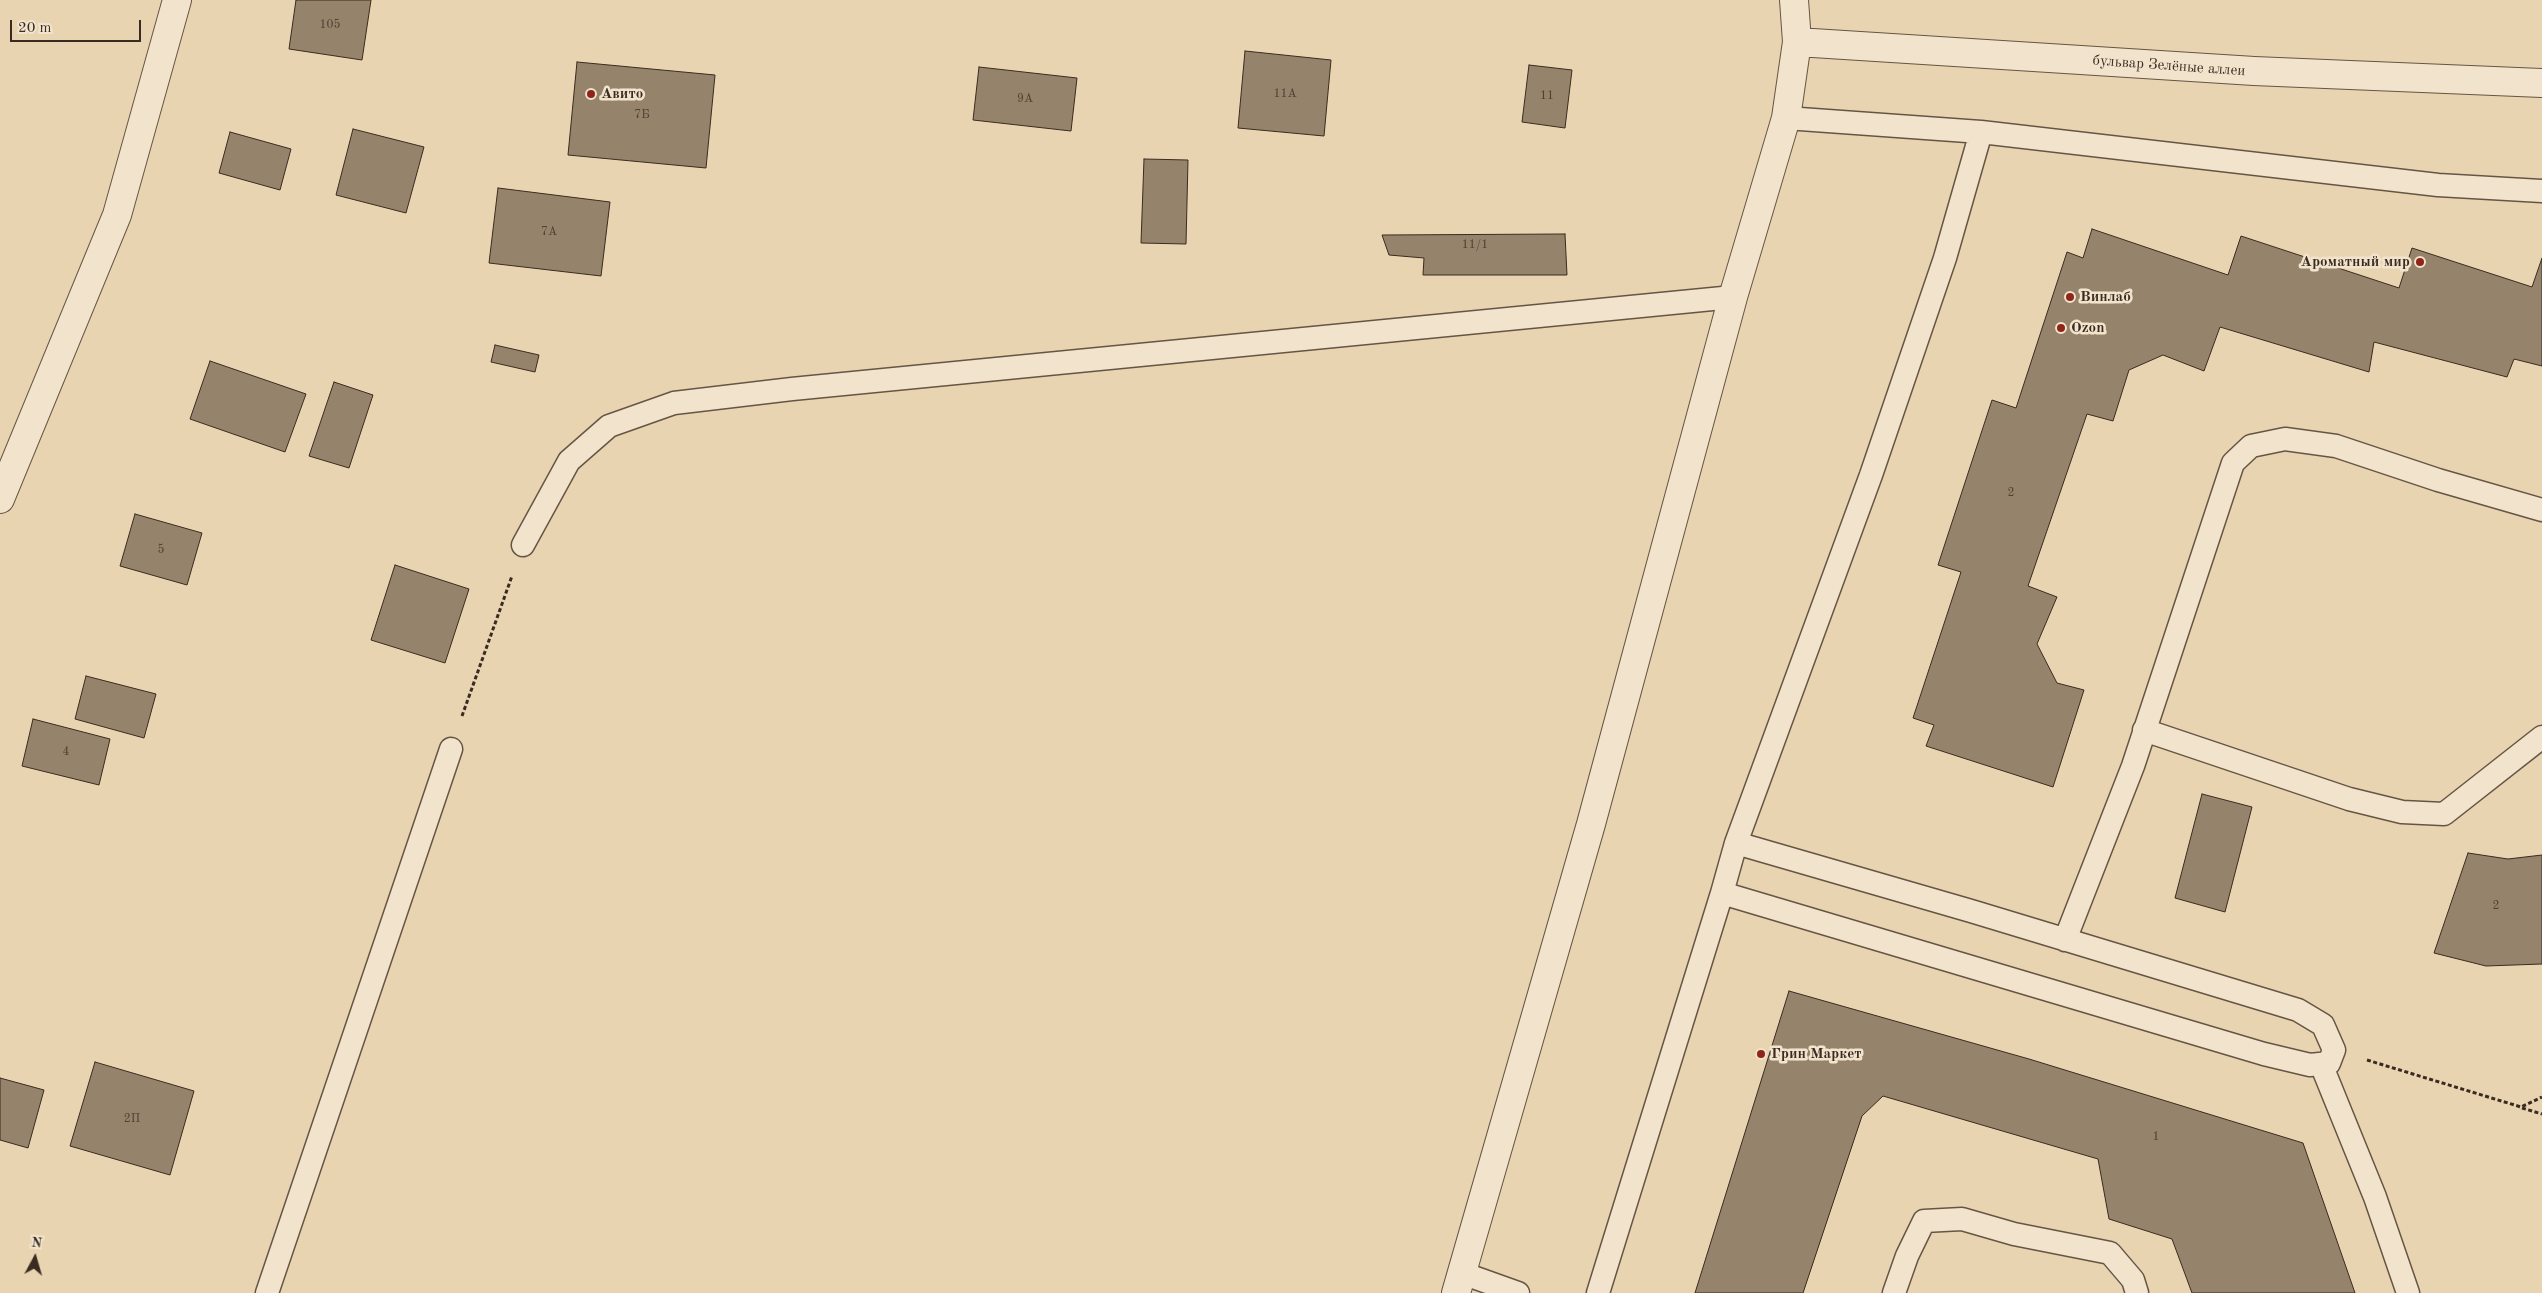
<!DOCTYPE html>
<html>
<head>
<meta charset="utf-8">
<style>
	body { margin:0 }
	#map { position:relative; width:2542px; height:1293px; overflow:hidden; background:#e9d4b1; font-family:"Old Standard TT",serif }
	canvas { display:block }
	.north { position:absolute; left:10px; top:1233px; width:50px; height:50px; -webkit-text-stroke:4px #f1e3cc; paint-order:stroke; rotate:6deg; font-size:14px; font-weight:700; line-height:20px; text-align:center; color:#3a2b20 }
	.north::after { content:''; display:block; margin:auto; width:18px; height:22px; background:#3a2b20; clip-path:polygon(50% 0,100% 100%,50% 72%,0 100%) }
	.scale { position:absolute; left:10px; top:20px; width:131px; height:22px; box-sizing:border-box; border:2px solid #3a2b20; border-top:0; padding-left:6px; font-size:15px; line-height:18px; white-space:nowrap; color:#3a2b20; -webkit-text-stroke:4px #f1e3cc; paint-order:stroke }
</style>
</head>
<body>
<div id="map">
<canvas width="2542" height="1293"></canvas>
<div class="north">N</div>
<div class="scale">20 m</div>
</div>
<script>
const ctx = document.querySelector('canvas').getContext('2d');
ctx.lineJoin = 'round';
function paint(path, color) {
  ctx.fillStyle = color;
  ctx.fill(path, 'evenodd');
}
function poly(rows) {
  const path = new Path2D();
  for (const r of rows) {
    path.moveTo(r[0], r[1]);
    for (let i = 2; i < r.length; i += 2) path.lineTo(r[i], r[i + 1]);
  }
  return path;
}
function strokePath(path, color, width, dash) {
  ctx.strokeStyle = color;
  ctx.lineWidth = width;
  ctx.lineCap = dash ? 'butt' : 'round';
  ctx.setLineDash(dash || []);
  ctx.stroke(path);
}
function drawText(font, color, halo, rows, align = 'center') {
  ctx.font = font + ' "Old Standard TT",serif';
  ctx.lineWidth = 5;
  ctx.setLineDash([]);
  ctx.textBaseline = 'middle';
  ctx.strokeStyle = halo;
  ctx.fillStyle = color;
  for (const [text, x, y, turn = 0] of rows) {
    ctx.save();
    ctx.translate(x, y);
    ctx.rotate((+turn || 0) * Math.PI / 180);
    ctx.textAlign = isNaN(turn) ? turn : align;
    if (halo) ctx.strokeText(text, 0, 0);
    ctx.fillText(text, 0, 0);
    ctx.restore();
  }
}
const building = poly([
	[296,0,371,0,362,60,289,49,296,0],
	[1245,51,1331,60,1324,136,1238,128,1245,51],
	[577,62,715,75,706,168,568,155,577,62],
	[1529,65,1572,70,1565,128,1522,122,1529,65],
	[979,67,1077,78,1071,131,973,120,979,67],
	[353,129,424,147,406,213,336,195,353,129],
	[230,132,291,149,280,190,219,173,230,132],
	[1144,159,1188,160,1186,244,1141,243,1144,159],
	[498,188,610,202,601,276,489,263,498,188],
	[2092,229,2228,275,2241,236,2399,288,2412,248,2532,287,2542,258,2542,366,2514,359,2507,377,2374,342,2369,372,2220,327,2204,371,2163,355,2129,370,2113,421,2087,414,2028,586,2057,597,2037,644,2057,683,2084,690,2053,787,1926,746,1934,725,1913,718,1961,572,1938,565,1992,400,2016,408,2067,252,2083,258,2092,229],
	[1565,234,1567,275,1423,275,1424,258,1389,255,1382,235,1565,234],
	[495,345,539,355,535,372,491,362,495,345],
	[210,361,306,394,285,452,190,419,210,361],
	[334,382,373,395,349,468,309,456,334,382],
	[135,514,202,533,187,585,120,566,135,514],
	[395,565,469,589,445,663,371,640,395,565],
	[86,676,156,694,144,738,75,719,86,676],
	[33,719,110,739,99,785,22,766,33,719],
	[2202,794,2252,807,2225,912,2175,898,2202,794],
	[2468,853,2508,859,2542,855,2542,964,2486,966,2434,953,2468,853],
	[1789,991,2029,1059,2303,1143,2355,1293,2192,1293,2172,1239,2109,1219,2098,1159,1883,1096,1862,1116,1803,1293,1695,1293,1789,991],
	[95,1062,194,1091,170,1175,70,1146,95,1062],
	[0,1078,44,1090,28,1148,0,1140,0,1078]
]);
const path = poly([
	[462,716,512,576],
	[2367,1060,2521,1107,2542,1097],
	[2522,1108,2542,1114]
]);
const lane = poly([
	[1786,118,1981,132,2438,185,2542,191],
	[523,545,569,461,609,426,674,403,792,389,1733,297],
	[2144,730,2349,799,2402,812,2444,814,2542,737],
	[1736,843,1871,475,1945,258,1981,132],
	[2065,940,2133,766,2233,463,2251,446,2285,439,2336,446,2438,480,2542,510],
	[2321,1064,2375,1197,2408,1293],
	[1462,1273,1518,1293],
	[267,1293,451,749],
	[1598,1293,1722,893,2264,1054,2310,1065,2329,1063,2334,1050,2323,1025,2298,1010,1971,911,1736,843,1722,893],
	[1894,1293,1907,1256,1924,1221,1962,1219,2014,1234,2110,1253,2133,1280,2137,1293]
]);
const street = poly([
	[1797,42,2254,71,2542,83],
	[0,499,117,215,177,0],
	[1456,1293,1591,824,1733,297,1786,118,1797,42,1794,0]
]);
const markers = [
	[591,94,5,"#8f2418"],
	[2420,262,5,"#8f2418"],
	[2070,297,5,"#8f2418"],
	[2061,328,5,"#8f2418"],
	[1761,1054,5,"#8f2418"]
];
const numberNames = [
	["105",330,25],
	["11А",1285,94],
	["11",1547,96],
	["9А",1025,99],
	["7Б",642,115],
	["7А",549,232],
	["11/1",1475,245],
	["2",2011,493],
	["5",161,550],
	["4",66,752],
	["2",2496,906],
	["2П",132,1119],
	["1",2156,1137]
];
const streetNames = [
	["бульвар Зелёные аллеи",2169,66,4]
];
const poiNames = [
	["Авито",601,94],
	["Ароматный мир",2410,262,"right"],
	["Винлаб",2080,297],
	["Ozon",2071,328],
	["Грин Маркет",1771,1054]
];
paint(building, '#95836b');
strokePath(building, '#3a2b20', 1);
strokePath(lane, '#654', 25);
strokePath(street, '#654', 30);
strokePath(path, '#3a2b20', 3, [4, 2.5]);
strokePath(lane, '#f1e3cc', 22);
strokePath(street, '#f1e3cc', 28);
for (const [x, y, r, color] of markers) {
  const dot = new Path2D();
  dot.arc(x, y, r, 0, 2 * Math.PI);
  ctx.fillStyle = color;
  ctx.fill(dot);
  strokePath(dot, '#f1e3cc', 2);
}
drawText('12px', '#514133', null, numberNames);
drawText('15px', '#3a2b20', '#f1e3cc', streetNames);
drawText('bold 15px', '#3a2b20', '#f1e3cc', poiNames, 'left');
</script>
</body>
</html>
